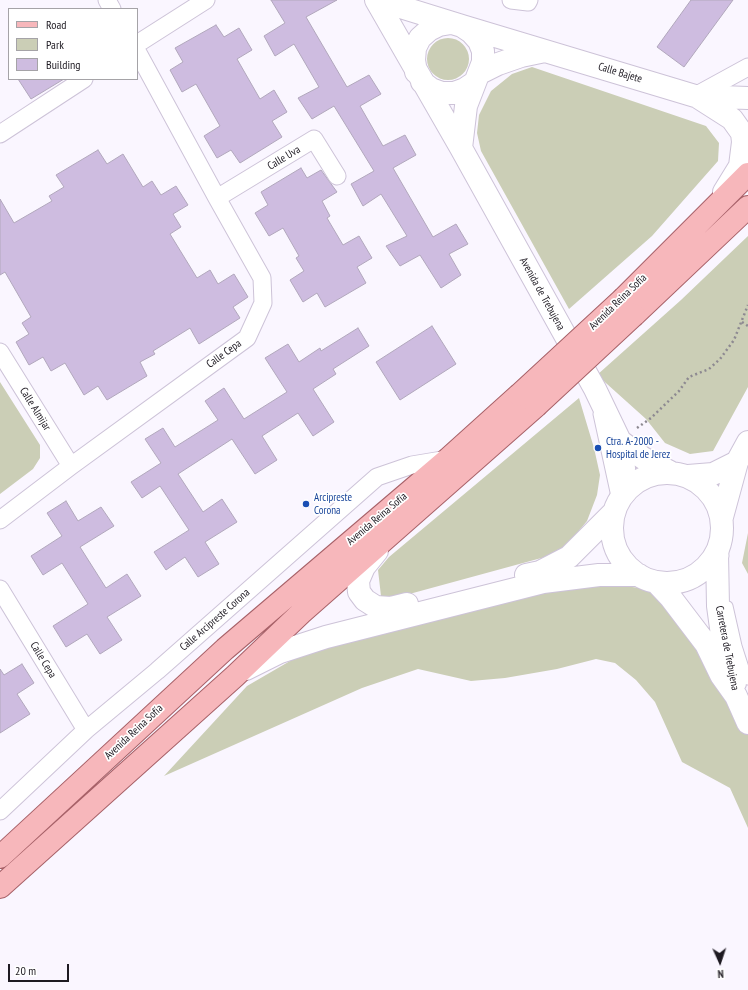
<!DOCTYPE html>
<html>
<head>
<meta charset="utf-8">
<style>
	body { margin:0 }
	#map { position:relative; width:748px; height:990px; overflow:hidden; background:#faf6ff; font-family:"PT Sans Narrow",sans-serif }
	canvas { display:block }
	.legend { position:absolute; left:8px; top:8px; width:130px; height:72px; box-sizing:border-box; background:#fff; border:1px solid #a5a3a7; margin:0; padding:5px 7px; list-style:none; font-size:12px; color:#1e1a22 }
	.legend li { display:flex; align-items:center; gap:8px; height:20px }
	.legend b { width:20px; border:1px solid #a5a3a7 }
	.north { position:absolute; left:700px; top:942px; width:40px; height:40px; -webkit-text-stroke:3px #fff; paint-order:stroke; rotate:177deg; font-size:11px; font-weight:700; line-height:16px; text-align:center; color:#1e1a22 }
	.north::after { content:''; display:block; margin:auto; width:14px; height:18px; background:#1e1a22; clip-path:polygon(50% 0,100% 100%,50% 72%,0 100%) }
	.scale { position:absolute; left:8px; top:964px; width:61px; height:18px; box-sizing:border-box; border:2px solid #1e1a22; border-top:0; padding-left:5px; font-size:12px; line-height:14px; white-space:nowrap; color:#1e1a22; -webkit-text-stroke:3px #fff; paint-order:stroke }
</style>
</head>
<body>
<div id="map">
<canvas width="748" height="990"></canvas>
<ul class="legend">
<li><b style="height:5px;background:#f7b7bb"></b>Road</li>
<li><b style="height:11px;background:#cbceb6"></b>Park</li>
<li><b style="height:11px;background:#cebce0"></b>Building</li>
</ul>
<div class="north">N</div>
<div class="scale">20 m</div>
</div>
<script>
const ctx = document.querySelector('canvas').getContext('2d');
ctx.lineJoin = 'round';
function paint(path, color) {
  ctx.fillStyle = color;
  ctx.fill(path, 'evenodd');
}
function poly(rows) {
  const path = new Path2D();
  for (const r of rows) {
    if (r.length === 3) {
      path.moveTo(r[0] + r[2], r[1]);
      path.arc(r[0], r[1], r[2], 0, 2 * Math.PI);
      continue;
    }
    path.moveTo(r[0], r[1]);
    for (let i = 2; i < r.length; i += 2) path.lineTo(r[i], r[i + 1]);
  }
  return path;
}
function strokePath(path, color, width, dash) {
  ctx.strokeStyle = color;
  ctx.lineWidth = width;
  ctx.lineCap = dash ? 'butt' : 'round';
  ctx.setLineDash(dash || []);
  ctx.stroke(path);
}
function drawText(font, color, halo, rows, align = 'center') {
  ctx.font = font + ' "PT Sans Narrow",sans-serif';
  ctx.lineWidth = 3.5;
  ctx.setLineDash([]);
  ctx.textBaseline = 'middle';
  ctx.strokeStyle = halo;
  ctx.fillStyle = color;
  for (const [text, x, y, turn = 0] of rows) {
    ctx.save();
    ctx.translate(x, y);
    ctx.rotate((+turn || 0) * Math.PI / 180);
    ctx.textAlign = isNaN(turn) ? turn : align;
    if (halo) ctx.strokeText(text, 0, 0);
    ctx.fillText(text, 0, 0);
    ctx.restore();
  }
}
const green = poly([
	[448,59,21],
	[532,67,706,126,719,143,718,161,652,236,569,309,481,151,477,133,479,115,491,91,512,74],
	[748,236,748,387,713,451,690,454,665,443,646,419,597,375,681,300],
	[0,382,40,445,40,458,33,469,0,494],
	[579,398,594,448,600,475,597,495,587,521,572,539,556,554,391,599,381,596,378,570,389,557],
	[748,533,748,574,742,563],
	[593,582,640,588,679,603,748,717,748,828,730,788,682,762,655,702,636,680,615,663,596,659,557,669,505,678,471,681,418,669,362,688,164,776,247,686,321,643,485,600]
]);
const building = poly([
	[271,0,337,0,306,17,347,87,369,75,381,94,360,106,383,146,405,135,416,155,393,168,433,237,456,224,468,244,449,254,461,275,441,288,420,255,400,266,386,246,407,236,381,194,363,206,351,184,374,171,334,106,312,119,298,98,319,87,294,44,275,56,264,36,285,23,271,0],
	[691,0,733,0,684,67,657,47,691,0],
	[216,25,224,37,239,28,252,50,237,59,260,99,274,90,287,112,272,121,282,137,240,163,231,150,217,158,204,136,220,126,196,84,182,92,170,70,183,62,175,48,216,25],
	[18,79,64,79,31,99,18,79],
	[98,150,107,164,123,154,143,187,152,181,161,195,176,186,188,205,173,214,181,227,170,234,197,278,210,270,218,284,234,274,248,297,233,307,240,318,199,344,190,328,153,351,155,354,140,362,147,376,107,400,98,386,84,395,65,363,51,371,43,357,29,365,16,342,29,334,22,323,31,317,5,272,0,275,0,199,14,223,52,201,49,196,64,187,56,175,98,150],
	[301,168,307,178,321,170,337,192,322,201,330,216,327,218,343,245,359,236,372,258,357,267,366,283,325,307,317,293,303,302,290,280,304,271,296,258,299,256,283,228,269,236,255,213,268,205,261,192,301,168],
	[432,326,456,364,400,400,376,362,432,326],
	[358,328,369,346,333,369,336,374,313,389,334,422,313,436,298,413,262,436,277,460,255,474,232,439,178,474,203,512,222,499,237,522,205,542,219,564,198,577,185,557,166,570,154,552,189,530,160,486,142,498,131,482,161,463,145,439,163,428,175,447,218,420,205,401,224,388,244,419,287,392,265,358,288,344,299,362,320,348,321,351,358,328],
	[66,501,78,521,101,507,114,526,80,547,106,588,127,574,141,596,107,617,122,640,100,654,87,634,66,647,53,626,88,604,62,563,43,575,31,556,62,536,47,513,66,501],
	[22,664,34,683,17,694,30,714,0,733,0,669,4,675,22,664]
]);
const path = poly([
	[742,322,748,326],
	[637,428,651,418,679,391,689,377,709,369,720,359,734,340,748,305]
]);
const lane = poly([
	[598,414,615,492],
	[722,533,724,556],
	[728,606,737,646,748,680]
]);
const street = poly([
	[107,0,112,9],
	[511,0,528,2,529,0],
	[137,44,206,0],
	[695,96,748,67],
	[0,134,84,79],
	[217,198,314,139,337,176],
	[0,352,71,466],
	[0,520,71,466,247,338,263,303,262,278,217,198,137,51],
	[0,589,86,730],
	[0,811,86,730,157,671,377,477,412,465,448,459]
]);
const secondary = poly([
	[376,0,461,148,595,389,620,441,624,468,622,496],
	[384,0,391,4,462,26,471,32,479,41,483,51,483,62,466,106,461,148],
	[462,26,695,96,748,98],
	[416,72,414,60,415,48,420,38,429,30,439,25,451,23],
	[480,73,498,64,521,56,545,51],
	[422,82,431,89,442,93,454,93,465,89,474,83],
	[696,96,732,119,742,133,743,142,740,166,724,192],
	[620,441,643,458,670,472],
	[667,528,55],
	[688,476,713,474,737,462],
	[722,517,737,462,748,442],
	[377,551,364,567,358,581,359,592,365,600,376,607,391,608,407,604],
	[717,553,718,606,722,635,733,672,735,683],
	[526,575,540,572,569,557,614,512],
	[656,582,671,598,706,644,721,675,736,696,748,723],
	[246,669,280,652,326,637,543,582,599,575,639,575]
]);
const primary = poly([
	[624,298,748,174],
	[634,315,748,207],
	[0,857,225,649,448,459,519,395],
	[0,887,235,676,301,613,536,406]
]);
const primaryBridge = poly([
	[519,395,624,298],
	[536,406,634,315]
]);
const markers = [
	[598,448,4,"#1a4fb4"],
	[306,504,4,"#1a4fb4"]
];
const streetNames = [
	["Calle Bajete",620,73,17],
	["Calle Uva",284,158,-31],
	["Avenida de Trebujena",542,294,61],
	["Avenida Reina Sofía",618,302,-44],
	["Calle Cepa",224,354,-36],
	["Calle Almijar",35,409,58],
	["Avenida Reina Sofía",377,519,-40],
	["Calle Arcipreste Corona",215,620,-41],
	["Carretera de Trebujena",727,648,79],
	["Calle Cepa",43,660,59],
	["Avenida Reina Sofía",134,732,-43]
];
const transitNames = [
	["Ctra. A-2000 -",606,442],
	["Hospital de Jerez",606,455],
	["Arcipreste",314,498],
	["Corona",314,511]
];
paint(green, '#cbceb6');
paint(building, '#cebce0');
strokePath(building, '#b1a7bc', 1);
strokePath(lane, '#cdc3d8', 11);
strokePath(street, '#cdc3d8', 19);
strokePath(secondary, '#cdc3d8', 24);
strokePath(primary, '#a76168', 24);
strokePath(path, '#8d8991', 2.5, [2, 3]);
strokePath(lane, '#fff', 9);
strokePath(street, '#fff', 17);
strokePath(secondary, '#fff', 22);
strokePath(primary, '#f7b7bb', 22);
strokePath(primaryBridge, '#a76168', 24, []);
strokePath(primaryBridge, '#f7b7bb', 22);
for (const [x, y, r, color] of markers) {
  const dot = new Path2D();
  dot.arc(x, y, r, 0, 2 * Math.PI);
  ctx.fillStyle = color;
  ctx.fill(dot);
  strokePath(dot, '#fff', 1.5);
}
drawText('11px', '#1e1a22', '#fff', streetNames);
drawText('11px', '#164399', '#fff', transitNames, 'left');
</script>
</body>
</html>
